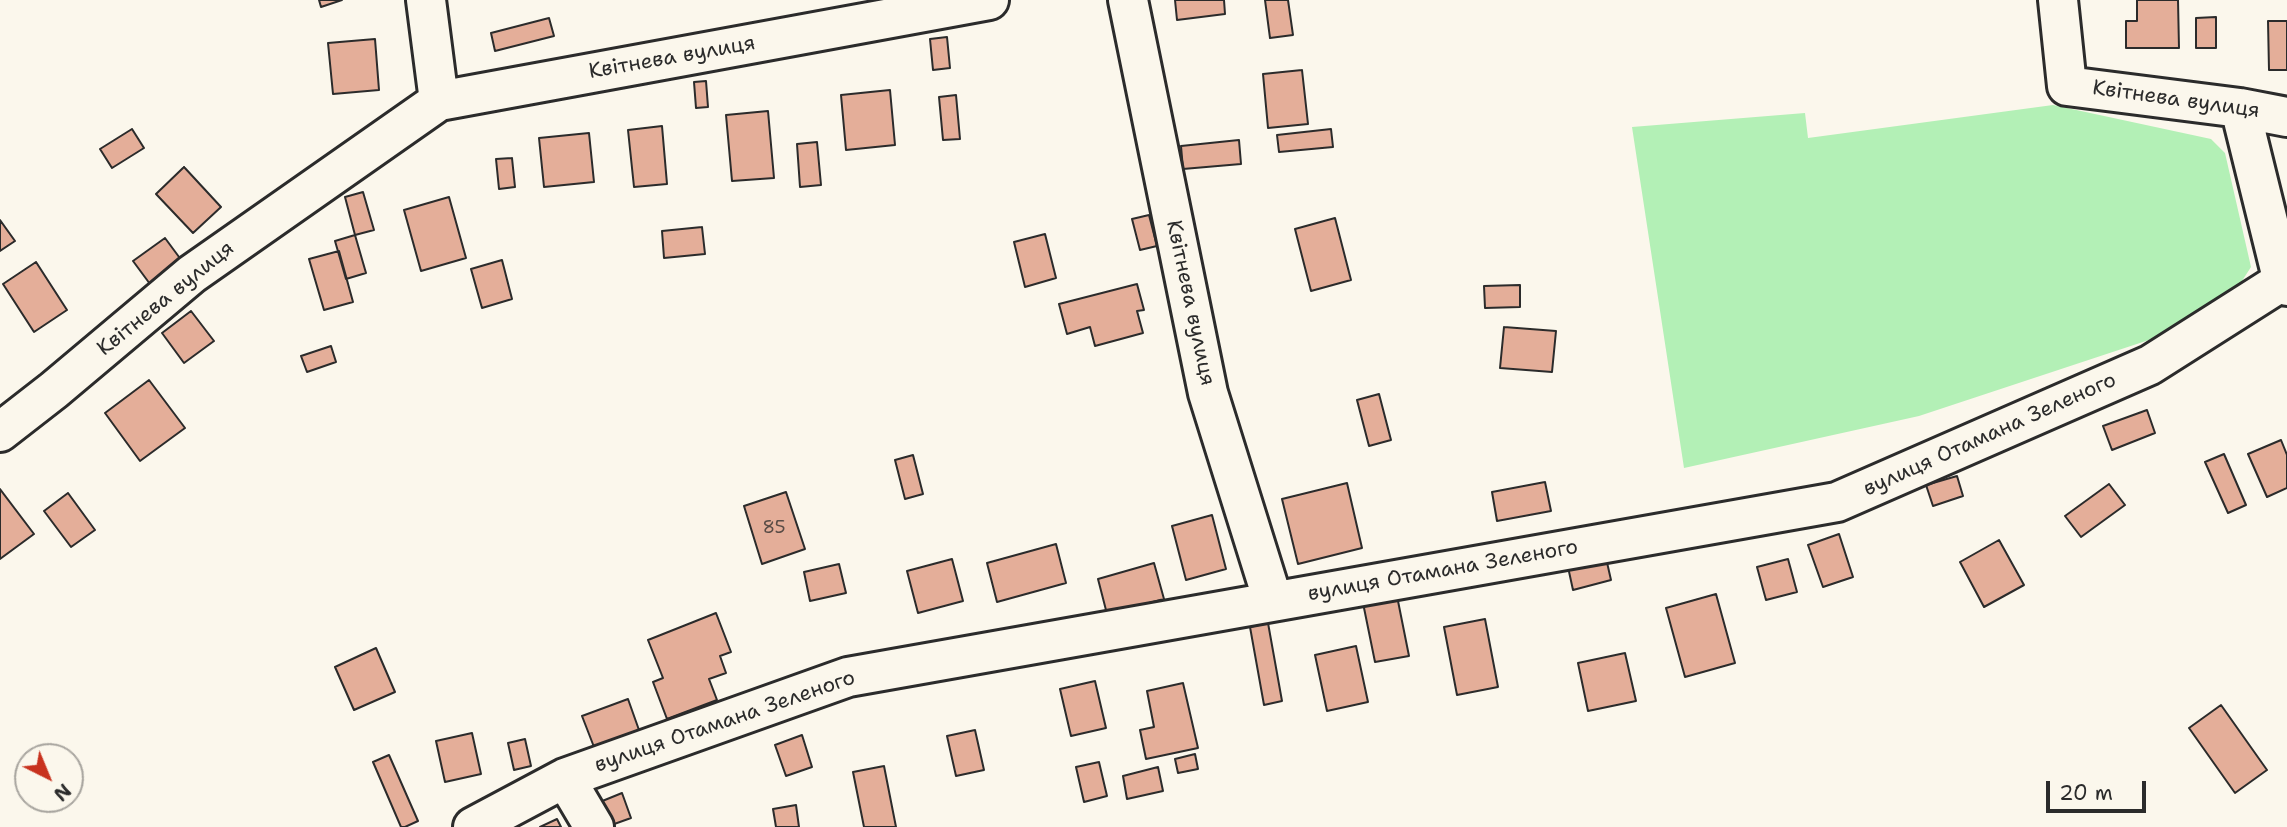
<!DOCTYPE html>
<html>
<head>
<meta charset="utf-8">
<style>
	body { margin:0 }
	#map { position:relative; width:2287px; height:827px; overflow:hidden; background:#fbf7ec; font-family:"Shantell Sans",sans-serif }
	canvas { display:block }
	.north { position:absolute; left:14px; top:743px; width:70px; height:70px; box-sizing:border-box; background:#fbf7ec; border:2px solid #a8a59f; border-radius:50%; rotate:137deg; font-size:19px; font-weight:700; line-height:28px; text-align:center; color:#2b2b2b }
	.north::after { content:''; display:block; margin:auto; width:24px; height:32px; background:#c8321e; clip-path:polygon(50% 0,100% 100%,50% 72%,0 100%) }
	.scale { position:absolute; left:2046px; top:781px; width:100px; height:32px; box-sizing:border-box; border:4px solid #2b2b2b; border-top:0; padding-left:9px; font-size:21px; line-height:24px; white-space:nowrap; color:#2b2b2b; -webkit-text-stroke:5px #fbf7ec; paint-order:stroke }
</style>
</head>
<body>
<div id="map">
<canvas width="2287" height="827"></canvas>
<div class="north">N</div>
<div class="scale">20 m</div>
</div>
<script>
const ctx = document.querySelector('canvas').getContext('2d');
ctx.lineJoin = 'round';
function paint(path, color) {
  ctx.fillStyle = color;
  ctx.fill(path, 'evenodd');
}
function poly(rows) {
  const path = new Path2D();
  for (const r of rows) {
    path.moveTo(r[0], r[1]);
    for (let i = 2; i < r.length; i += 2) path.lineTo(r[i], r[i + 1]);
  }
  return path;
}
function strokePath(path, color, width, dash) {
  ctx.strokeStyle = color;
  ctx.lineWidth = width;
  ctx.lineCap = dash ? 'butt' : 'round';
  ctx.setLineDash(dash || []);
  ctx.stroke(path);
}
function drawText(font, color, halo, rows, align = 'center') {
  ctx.font = font + ' "Shantell Sans",sans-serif';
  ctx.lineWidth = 7;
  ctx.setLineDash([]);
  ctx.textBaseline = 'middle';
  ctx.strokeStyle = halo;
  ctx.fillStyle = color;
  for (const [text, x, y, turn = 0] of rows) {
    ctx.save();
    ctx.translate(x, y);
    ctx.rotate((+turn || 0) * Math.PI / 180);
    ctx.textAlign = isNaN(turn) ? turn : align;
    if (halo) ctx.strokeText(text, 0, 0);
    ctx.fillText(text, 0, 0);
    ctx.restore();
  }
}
const green = poly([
	[2053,105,2211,139,2225,153,2251,267,2240,284,2158,337,1919,416,1684,468,1632,127,1805,113,1808,138]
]);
const building = poly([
	[319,0,342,0,321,7,319,0],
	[1175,0,1224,0,1225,14,1177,20,1175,0],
	[1265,0,1288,0,1293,35,1270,38,1265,0],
	[2137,0,2178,0,2179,48,2126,48,2126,21,2137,21,2137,0],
	[2216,17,2216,48,2196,48,2196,18,2216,17],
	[549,18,554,36,495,51,491,33,549,18],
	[2268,21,2287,21,2287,70,2269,70,2268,21],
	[947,37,950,68,933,70,930,39,947,37],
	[375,39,379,90,333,94,328,43,375,39],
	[1302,70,1308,124,1268,128,1263,74,1302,70],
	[706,81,708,107,696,108,694,82,706,81],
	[890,90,895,145,846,150,841,95,890,90],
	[956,95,960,139,943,140,939,97,956,95],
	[768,111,774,178,732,181,726,115,768,111],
	[662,126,667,184,634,187,628,130,662,126],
	[132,129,144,148,112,168,100,149,132,129],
	[1331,129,1333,147,1279,152,1277,135,1331,129],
	[589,133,594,182,544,187,539,138,589,133],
	[1239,140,1241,164,1183,169,1181,146,1239,140],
	[817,142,821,185,800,187,797,144,817,142],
	[512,158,515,187,499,189,496,159,512,158],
	[184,167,221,207,193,233,156,194,184,167],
	[363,192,374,230,355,235,345,197,363,192],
	[449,197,466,258,421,271,404,210,449,197],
	[1149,215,1157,246,1140,250,1132,219,1149,215],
	[1335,218,1351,280,1311,291,1295,229,1335,218],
	[0,220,15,241,0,251,0,220],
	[702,227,705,254,664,258,662,231,702,227],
	[1045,234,1056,278,1025,287,1014,242,1045,234],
	[355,235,366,273,346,279,335,241,355,235],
	[165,238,182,261,150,284,133,261,165,238],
	[339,251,353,302,324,310,309,259,339,251],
	[502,260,512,299,482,308,471,269,502,260],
	[36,262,67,310,34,332,3,284,36,262],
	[1137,284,1144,310,1137,311,1143,333,1095,346,1090,327,1067,334,1059,304,1137,284],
	[1520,285,1520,307,1485,308,1484,286,1520,285],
	[191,311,214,341,184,363,162,333,191,311],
	[1504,327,1556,331,1552,372,1500,368,1504,327],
	[331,346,336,362,307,372,301,356,331,346],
	[149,380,185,428,140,461,105,413,149,380],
	[1379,394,1391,440,1369,446,1357,400,1379,394],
	[2147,410,2155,433,2112,450,2103,426,2147,410],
	[2281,440,2287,455,2287,488,2267,497,2248,454,2281,440],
	[2224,454,2246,505,2228,513,2205,462,2224,454],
	[913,455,923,494,905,499,895,460,913,455],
	[1957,476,1963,496,1933,506,1926,485,1957,476],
	[1545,482,1551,511,1497,521,1492,492,1545,482],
	[1347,483,1362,548,1298,564,1282,499,1347,483],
	[2109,484,2125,505,2081,537,2065,516,2109,484],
	[0,489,34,534,0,559,0,489],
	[786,492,805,549,762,564,744,506,786,492],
	[68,493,95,530,71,547,44,511,68,493],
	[1212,515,1226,569,1186,580,1172,526,1212,515],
	[1839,534,1853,577,1823,587,1808,545,1839,534],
	[1999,540,2024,585,1984,607,1960,562,1999,540],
	[1056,544,1066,583,997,602,987,563,1056,544],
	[1606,558,1611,580,1573,590,1568,567,1606,558],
	[952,559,963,601,918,613,907,571,952,559],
	[1788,559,1797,592,1766,600,1757,567,1788,559],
	[1154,563,1164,599,1107,614,1098,579,1154,563],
	[839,564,846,593,810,601,804,572,839,564],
	[1716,594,1735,663,1685,677,1666,608,1716,594],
	[1397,596,1409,656,1375,662,1363,603,1397,596],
	[716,613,731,652,720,656,726,673,709,679,717,700,667,719,653,682,663,678,648,640,716,613],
	[1485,619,1498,687,1457,695,1444,627,1485,619],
	[1268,623,1282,701,1264,705,1250,627,1268,623],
	[1356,646,1368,702,1327,711,1315,655,1356,646],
	[376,648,395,692,354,710,335,667,376,648],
	[1625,653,1636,701,1588,711,1578,663,1625,653],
	[1095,681,1106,728,1071,736,1060,689,1095,681],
	[1183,683,1198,748,1146,759,1140,730,1154,727,1147,691,1183,683],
	[628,699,639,730,594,747,582,716,628,699],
	[2221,705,2267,770,2235,793,2189,728,2221,705],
	[975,730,984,770,956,776,947,736,975,730],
	[472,733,481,774,445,782,436,741,472,733],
	[802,735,812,767,786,776,775,745,802,735],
	[525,739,531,766,514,770,508,743,525,739],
	[1195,754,1198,769,1178,773,1175,759,1195,754],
	[389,755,418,821,405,827,401,827,373,762,389,755],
	[1099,762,1107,796,1084,802,1076,767,1099,762],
	[884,766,896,827,864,827,853,772,884,766],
	[1158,767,1163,791,1127,799,1123,776,1158,767],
	[622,793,631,818,606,827,595,804,622,793],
	[796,805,799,827,776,827,773,809,796,805],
	[557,819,561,827,540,827,557,819]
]);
const minor = poly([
	[426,0,439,101,989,0],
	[1128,0,1208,393,1273,601],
	[2058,0,2067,86,2240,108,2287,117],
	[2240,108,2283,282,2287,286],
	[0,432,54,390,192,274,439,101],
	[565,778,594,827],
	[473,827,565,778,848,677,1837,502,2150,365,2287,278]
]);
const numberNames = [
	["85",774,528]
];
const streetNames = [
	["Квітнева вулиця",672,58,-10],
	["Квітнева вулиця",2176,100,8],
	["Квітнева вулиця",166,299,-39],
	["Квітнева вулиця",1190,303,78],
	["вулиця Отамана Зеленого",1990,435,-24],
	["вулиця Отамана Зеленого",1443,571,-10],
	["вулиця Отамана Зеленого",725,722,-19]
];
paint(green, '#b3f0b6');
paint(building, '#e4ae99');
strokePath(building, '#2b2b2b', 2);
strokePath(minor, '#2b2b2b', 44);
strokePath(minor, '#fbf7ec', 38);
drawText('18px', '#594c46', null, numberNames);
drawText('21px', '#2b2b2b', '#fbf7ec', streetNames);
</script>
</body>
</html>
